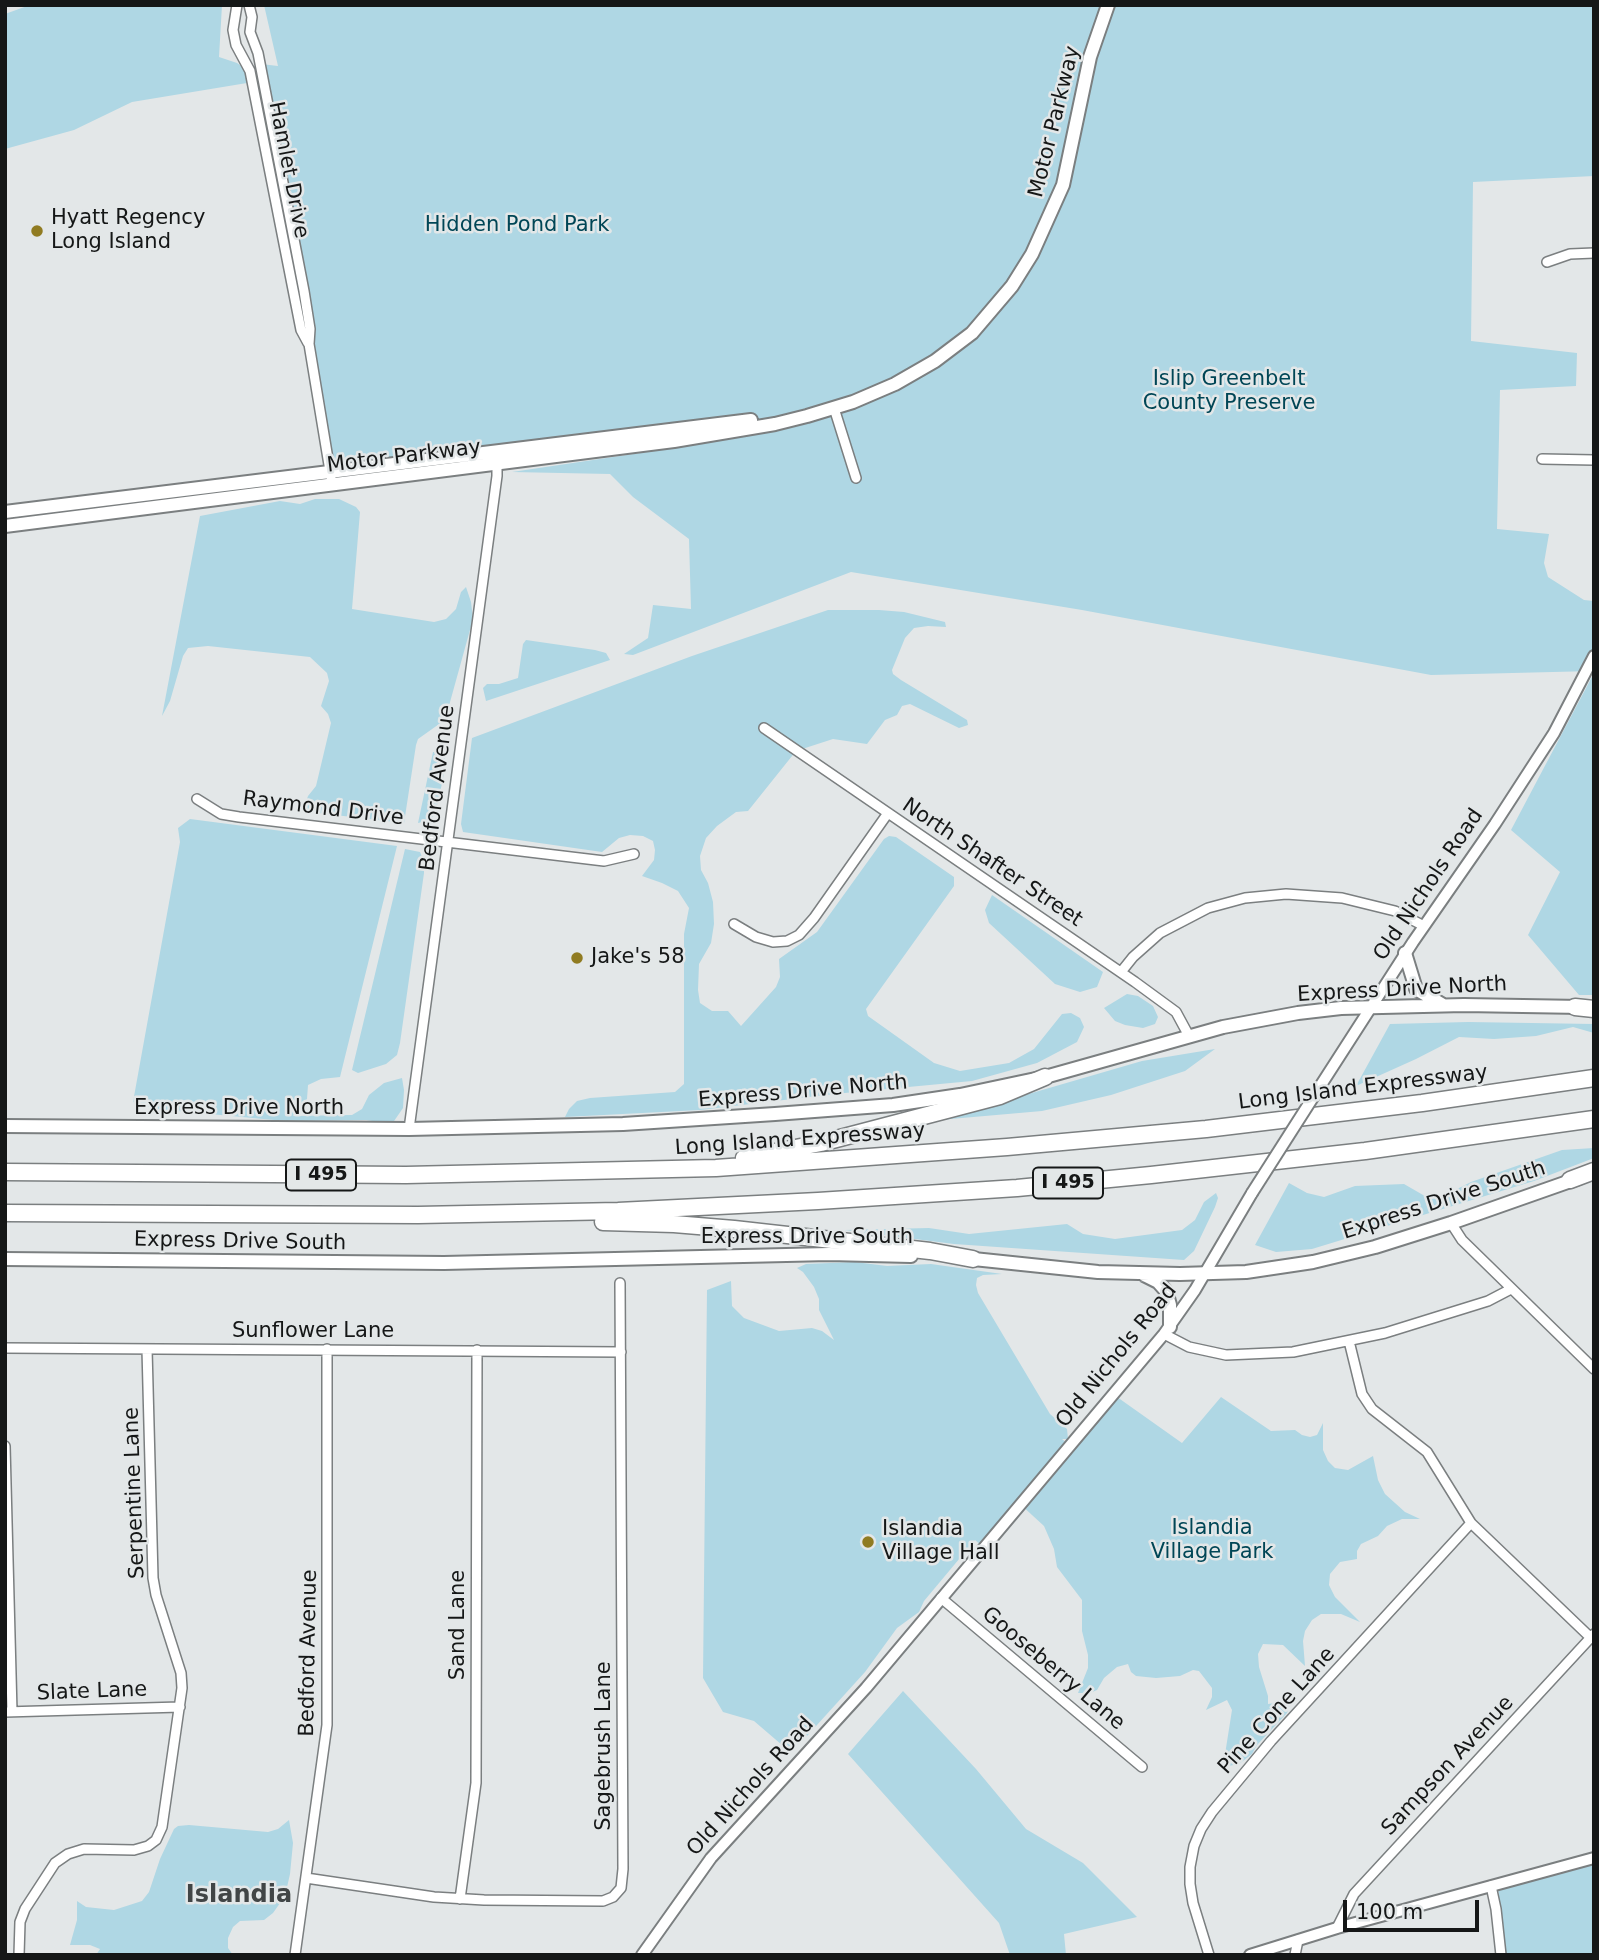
<!DOCTYPE html>
<html>
<head>
<meta charset="utf-8">
<style>
	body { margin:0 }
	#map { position:relative; width:1599px; height:1960px; overflow:hidden; background:#e3e7e8; font-family:"DejaVu Sans",sans-serif }
	canvas { display:block }
	.frame { position:absolute; inset:0; border:7px solid #151717; pointer-events:none }
	.scale { position:absolute; left:1343px; top:1900px; width:136px; height:32px; box-sizing:border-box; border:4px solid #151717; border-top:0; padding-left:9px; font-size:21px; line-height:24px; white-space:nowrap; color:#151717; -webkit-text-stroke:5px #e3e7e8; paint-order:stroke }
</style>
</head>
<body>
<div id="map">
<canvas width="1599" height="1960"></canvas>
<div class="frame"></div>
<div class="scale">100 m</div>
</div>
<script>
const ctx = document.querySelector('canvas').getContext('2d');
ctx.lineJoin = 'round';
function paint(path, color) {
  ctx.fillStyle = color;
  ctx.fill(path, 'evenodd');
}
function poly(rows) {
  const path = new Path2D();
  for (const r of rows) {
    path.moveTo(r[0], r[1]);
    for (let i = 2; i < r.length; i += 2) path.lineTo(r[i], r[i + 1]);
  }
  return path;
}
function strokePath(path, color, width, dash) {
  ctx.strokeStyle = color;
  ctx.lineWidth = width;
  ctx.lineCap = dash ? 'butt' : 'round';
  ctx.setLineDash(dash || []);
  ctx.stroke(path);
}
function drawText(font, color, halo, rows, align = 'center') {
  ctx.font = font + ' "DejaVu Sans",sans-serif';
  ctx.lineWidth = 5;
  ctx.setLineDash([]);
  ctx.textBaseline = 'middle';
  ctx.strokeStyle = halo;
  ctx.fillStyle = color;
  for (const [text, x, y, turn = 0] of rows) {
    ctx.save();
    ctx.translate(x, y);
    ctx.rotate((+turn || 0) * Math.PI / 180);
    ctx.textAlign = isNaN(turn) ? turn : align;
    if (halo) ctx.strokeText(text, 0, 0);
    ctx.fillText(text, 0, 0);
    ctx.restore();
  }
}
const green = poly([
	[30,5,222,5,219,57,237,63,254,75,247,83,132,102,74,130,5,149,5,14],
	[264,5,1594,5,1594,176,1473,182,1471,341,1577,353,1576,386,1500,390,1497,529,1549,534,1544,563,1548,577,1584,600,1594,601,1594,671,1431,675,1082,610,851,572,633,655,624,654,648,638,653,605,691,609,689,539,633,497,610,474,512,472,640,453,630,447,788,417,626,434,331,472,261,64,278,66],
	[315,499,339,499,356,507,360,512,352,609,434,622,446,619,456,609,461,592,466,587,471,602,473,619,447,713,442,722,418,739,416,745,404,823,309,812,305,805,308,796,316,786,331,723,328,714,321,706,329,681,327,673,310,657,208,646,188,648,183,656,170,701,162,716,200,516,280,501,300,504],
	[828,610,879,610,904,612,945,622,946,627,928,626,914,628,905,638,892,670,893,674,901,680,967,720,968,725,959,728,910,704,902,706,897,715,885,720,867,744,833,739,796,751,748,811,736,812,717,826,706,838,700,856,701,870,708,883,713,902,714,924,711,943,699,964,698,990,700,1003,712,1011,728,1011,741,1026,776,987,780,977,779,959,817,932,884,839,889,836,896,837,954,877,954,886,866,1009,868,1016,934,1063,960,1071,1009,1063,1034,1049,1062,1014,1071,1013,1080,1018,1084,1027,1077,1042,1037,1063,972,1081,834,1094,700,1110,565,1117,569,1109,577,1101,590,1098,675,1092,684,1084,684,934,689,908,678,891,662,883,642,876,654,860,655,850,653,841,643,836,630,835,619,838,602,852,463,832,461,824,472,738,692,656],
	[526,640,595,650,606,653,610,660,486,701,483,688,487,684,499,684,518,678,523,644],
	[1594,673,1594,995,1579,995,1528,935,1560,872,1511,830],
	[433,752,444,753,446,765,436,811,431,820,418,823],
	[190,819,397,846,340,1077,321,1079,308,1085,307,1099,293,1116,352,1115,362,1109,369,1095,384,1083,402,1078,404,1090,403,1108,392,1124,366,1120,285,1121,156,1109,133,1102,180,842,178,828],
	[405,849,420,852,424,862,424,873,400,1043,397,1055,386,1064,358,1073,352,1070],
	[992,895,1103,972,1097,987,1080,992,1055,984,989,923,985,910],
	[1127,994,1138,996,1153,1006,1158,1017,1155,1024,1143,1028,1125,1025,1115,1021,1104,1008],
	[1468,1022,1594,1024,1594,1033,1573,1027,1536,1036,1494,1039,1459,1037,1416,1059,1356,1086,1390,1024],
	[1215,1049,1185,1071,1111,1095,1042,1111,939,1120,1142,1061],
	[1594,1148,1594,1158,1534,1181,1312,1249,1276,1252,1255,1245,1289,1183,1307,1193,1324,1197,1355,1186,1404,1184,1430,1199,1445,1195,1471,1182,1562,1150],
	[1216,1193,1218,1198,1215,1207,1194,1251,1184,1260,954,1244,845,1230,929,1228,969,1234,1067,1224,1083,1234,1115,1239,1182,1230,1195,1220,1204,1202],
	[855,1262,887,1266,931,1264,1002,1274,983,1275,977,1278,976,1285,978,1293,1050,1414,1067,1429,1068,1439,1062,1439,1067,1443,1110,1392,1182,1443,1221,1397,1271,1431,1295,1430,1302,1435,1310,1437,1317,1435,1323,1423,1323,1450,1328,1461,1335,1468,1348,1470,1373,1456,1378,1480,1385,1494,1405,1512,1420,1519,1402,1519,1387,1526,1378,1536,1361,1544,1357,1551,1357,1559,1340,1562,1330,1574,1329,1585,1335,1597,1360,1622,1341,1614,1321,1614,1312,1620,1305,1631,1303,1641,1305,1666,1283,1645,1263,1644,1258,1654,1259,1667,1268,1696,1268,1704,1291,1701,1287,1713,1257,1745,1252,1754,1239,1764,1223,1767,1232,1710,1227,1700,1206,1710,1212,1697,1212,1688,1199,1671,1193,1670,1180,1676,1156,1678,1136,1676,1131,1672,1128,1664,1117,1667,1104,1678,1097,1690,1090,1693,1078,1693,1088,1668,1088,1655,1082,1631,1082,1600,1057,1567,1054,1549,1044,1526,1020,1504,983,1547,975,1540,924,1601,919,1612,897,1628,865,1672,807,1736,788,1747,782,1745,754,1721,723,1712,703,1678,707,1290,731,1281,732,1306,744,1318,779,1331,812,1328,822,1331,834,1340,819,1310,819,1299,814,1287,803,1272,797,1268,806,1264],
	[903,1691,976,1769,1026,1829,1083,1863,1137,1917,1064,1934,1066,1955,1010,1955,999,1923,848,1754],
	[289,1820,293,1843,290,1874,285,1896,273,1913,264,1920,240,1921,233,1927,228,1938,228,1948,233,1955,96,1955,100,1949,90,1945,70,1945,77,1920,77,1901,86,1907,114,1910,142,1901,149,1892,160,1859,174,1829,178,1826,189,1825,268,1832,278,1829],
	[1594,1862,1594,1955,1502,1955,1498,1885]
]);
const minor = poly([
	[237,5,233,30,236,45,250,71,301,330,308,343],
	[249,5,252,17,250,32,258,53,304,291,310,329,309,344,331,477],
	[1547,262,1570,254,1594,253],
	[834,408,856,478],
	[1542,459,1594,460],
	[764,728,1135,982,1176,1012,1189,1036],
	[197,799,221,814,239,817,604,861,634,854],
	[734,924,756,937,773,942,787,941,799,935,814,918,888,813],
	[1121,972,1133,957,1160,933,1208,908,1245,898,1286,894,1342,898,1395,911,1424,926],
	[409,1129,497,476,497,459],
	[1451,1223,1462,1240,1594,1369],
	[1164,1334,1189,1347,1226,1355,1293,1352,1385,1333,1488,1301,1511,1289],
	[1349,1341,1362,1394,1372,1409,1427,1452,1471,1523,1591,1638],
	[5,1348,621,1352],
	[5,1446,12,1712],
	[941,1598,1142,1767],
	[5,1712,180,1707],
	[306,1878,434,1897,484,1900,603,1901,613,1897,621,1888,623,1869,620,1283],
	[1491,1886,1496,1909,1501,1955],
	[460,1899,476,1783,477,1350],
	[1337,1928,1354,1894,1594,1634],
	[19,1955,20,1922,25,1909,55,1863,68,1854,84,1849,134,1850,148,1846,156,1840,162,1827,182,1688,181,1673,156,1595,153,1578,147,1349],
	[295,1955,327,1725,327,1349],
	[1209,1955,1193,1903,1190,1884,1190,1867,1194,1846,1201,1829,1212,1812,1271,1741,1471,1523],
	[1295,1955,1298,1940]
]);
const tertiary = poly([
	[1319,1088,1413,942,1495,824,1554,733,1594,656],
	[642,1955,711,1858,866,1688,1164,1334,1195,1290,1252,1193],
	[1250,1955,1337,1928,1594,1858]
]);
const secondary = poly([
	[5,512,751,420],
	[5,526,674,441,775,424,807,416,853,402,895,384,935,361,972,333,1012,286,1032,254,1063,185,1090,57,1108,5],
	[1405,953,1416,989,1443,1005],
	[5,1126,409,1129,623,1124,775,1114,893,1105,960,1095,1045,1077,1223,1027,1298,1013,1341,1008,1464,1005,1582,1007],
	[964,1258,1098,1272,1180,1274,1246,1272,1313,1262,1375,1247,1451,1223,1579,1178],
	[5,1259,444,1263,829,1254,911,1256],
	[1144,1275,1158,1282,1166,1291,1170,1305,1170,1327]
]);
const motorway = poly([
	[1575,1007,1594,1009],
	[744,1158,821,1143,1000,1096,1045,1077],
	[5,1172,406,1175,716,1168,1007,1147,1206,1129,1422,1103,1594,1078],
	[1570,1180,1594,1171],
	[5,1213,418,1215,618,1211,818,1201,1017,1188,1151,1175,1365,1151,1594,1119],
	[603,1222,674,1224,734,1229,930,1251,973,1259]
]);
const tertiaryBridge = poly([
	[1252,1193,1319,1088]
]);
const markers = [
	[37,231,7,"#907b21"],
	[577,958,7,"#907b21"],
	[868,1542,7,"#907b21"]
];
const shields = [
	[321,1175,70],
	[1068,1183,70]
];
const shieldNames = [
	["I 495",321,1175],
	["I 495",1068,1183]
];
const streetNames = [
	["Motor Parkway",1055,122,-76],
	["Hamlet Drive",288,170,79],
	["Motor Parkway",404,457,-7],
	["Bedford Avenue",438,788,-83],
	["Raymond Drive",323,809,7],
	["North Shafter Street",992,863,34],
	["Old Nichols Road",1429,885,-56],
	["Express Drive North",1402,990,-3],
	["Long Island Expressway",1363,1088,-7],
	["Express Drive North",803,1092,-5],
	["Express Drive North",239,1109],
	["Long Island Expressway",800,1140,-4],
	["Express Drive South",1444,1201,-18],
	["Express Drive South",807,1238],
	["Express Drive South",240,1242,1],
	["Sunflower Lane",313,1332],
	["Old Nichols Road",1117,1356,-51],
	["Serpentine Lane",135,1493,-92],
	["Sand Lane",459,1625,-90],
	["Bedford Avenue",309,1653,-89],
	["Gooseberry Lane",1053,1669,40],
	["Slate Lane",92,1692,-2],
	["Pine Cone Lane",1277,1711,-48],
	["Sagebrush Lane",605,1746,-90],
	["Sampson Avenue",1448,1766,-47],
	["Old Nichols Road",751,1787,-48]
];
const poiNames = [
	["Hyatt Regency",51,219],
	["Long Island",51,243],
	["Jake's 58",591,958],
	["Islandia",882,1530],
	["Village Hall",882,1554]
];
const parkNames = [
	["Hidden Pond Park",517,226],
	["Islip Greenbelt",1229,380],
	["County Preserve",1229,404],
	["Islandia",1212,1529],
	["Village Park",1212,1553]
];
const quarterNames = [
	["Islandia",239,1896]
];
paint(green, '#afd7e4');
strokePath(minor, '#7b7f80', 12);
strokePath(tertiary, '#7b7f80', 14);
strokePath(secondary, '#7b7f80', 16);
strokePath(motorway, '#7b7f80', 19);
strokePath(minor, '#fff', 9);
strokePath(tertiary, '#fff', 10);
strokePath(secondary, '#fff', 12);
strokePath(motorway, '#fff', 16);
strokePath(tertiaryBridge, '#7b7f80', 14, []);
strokePath(tertiaryBridge, '#fff', 10);
for (const [x, y, r, color] of markers) {
  const dot = new Path2D();
  dot.arc(x, y, r, 0, 2 * Math.PI);
  ctx.fillStyle = color;
  ctx.fill(dot);
  strokePath(dot, '#e3e7e8', 2.5);
}
for (const [x, y, w] of shields) {
  const box = new Path2D();
  box.roundRect(x - w / 2, y - 15.5, w, 31, 5);
  ctx.fillStyle = '#e3e7e8';
  ctx.fill(box);
  strokePath(box, '#151717', 2);
}
drawText('bold 19px', '#151717', null, shieldNames);
drawText('21px', '#151717', '#e3e7e8', streetNames);
drawText('21px', '#151717', '#e3e7e8', poiNames, 'left');
drawText('21px', '#004656', '#e3e7e8', parkNames);
drawText('bold 24px', '#414546', '#e3e7e8', quarterNames);
</script>
</body>
</html>
